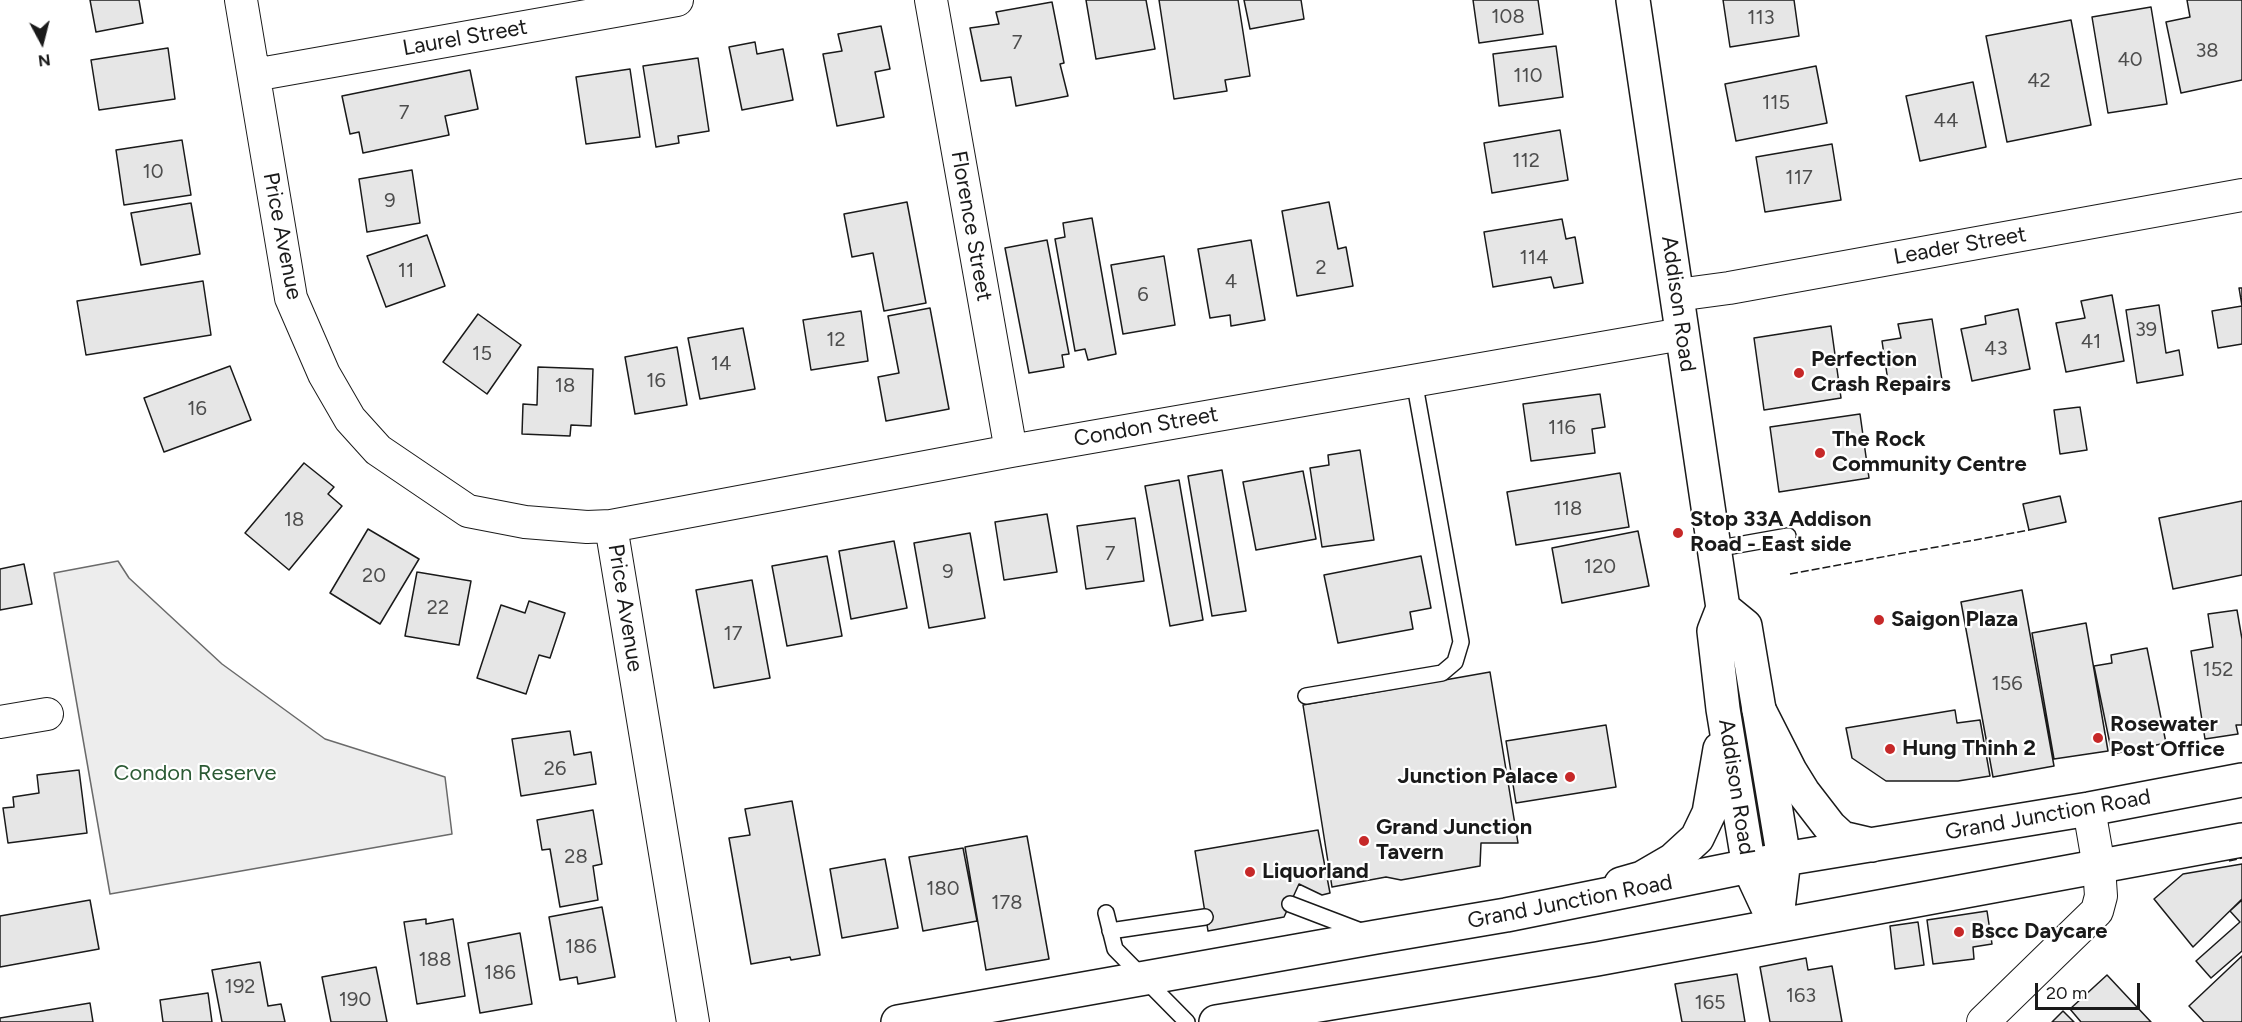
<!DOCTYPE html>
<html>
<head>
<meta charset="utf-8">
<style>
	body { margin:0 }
	#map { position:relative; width:2242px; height:1022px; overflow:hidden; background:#fff; font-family:Figtree,sans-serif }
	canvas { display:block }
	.north { position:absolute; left:12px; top:12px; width:60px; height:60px; -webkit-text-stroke:4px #fff; paint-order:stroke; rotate:173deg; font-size:16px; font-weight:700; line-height:24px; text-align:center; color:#1a1a1a }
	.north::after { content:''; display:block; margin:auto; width:21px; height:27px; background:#1a1a1a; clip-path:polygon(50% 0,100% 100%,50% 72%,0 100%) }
	.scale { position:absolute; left:2035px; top:983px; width:105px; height:27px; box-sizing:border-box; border:3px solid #1a1a1a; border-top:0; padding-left:8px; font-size:18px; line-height:21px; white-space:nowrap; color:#1a1a1a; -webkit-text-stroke:4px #fff; paint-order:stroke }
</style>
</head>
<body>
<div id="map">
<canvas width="2242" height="1022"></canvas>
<div class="north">N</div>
<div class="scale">20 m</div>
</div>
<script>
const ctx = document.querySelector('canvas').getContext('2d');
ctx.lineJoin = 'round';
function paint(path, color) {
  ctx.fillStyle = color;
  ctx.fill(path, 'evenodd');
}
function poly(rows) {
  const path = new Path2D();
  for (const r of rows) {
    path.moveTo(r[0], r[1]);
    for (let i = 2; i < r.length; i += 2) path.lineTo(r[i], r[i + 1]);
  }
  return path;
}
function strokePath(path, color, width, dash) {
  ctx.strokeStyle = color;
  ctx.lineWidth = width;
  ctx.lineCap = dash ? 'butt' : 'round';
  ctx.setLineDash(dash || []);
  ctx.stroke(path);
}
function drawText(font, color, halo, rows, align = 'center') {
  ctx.font = font + ' Figtree,sans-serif';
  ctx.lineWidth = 4.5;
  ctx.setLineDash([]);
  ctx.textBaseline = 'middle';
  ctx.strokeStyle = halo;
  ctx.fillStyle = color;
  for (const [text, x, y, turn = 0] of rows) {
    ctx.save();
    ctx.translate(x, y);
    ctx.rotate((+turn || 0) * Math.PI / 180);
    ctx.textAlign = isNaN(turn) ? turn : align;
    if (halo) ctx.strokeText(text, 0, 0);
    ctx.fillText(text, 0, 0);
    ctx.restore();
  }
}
const green = poly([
	[118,561,129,578,222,664,325,739,445,777,452,834,110,894,54,573,118,561]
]);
const building = poly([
	[90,0,139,0,143,23,96,32,90,0],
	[1086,0,1146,0,1155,49,1096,59,1086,0],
	[1159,0,1238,0,1250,76,1225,80,1227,91,1174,99,1159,0],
	[1244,0,1301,0,1304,19,1250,29,1244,0],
	[1473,0,1538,0,1543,34,1479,43,1473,0],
	[1723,0,1794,0,1799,36,1730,47,1723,0],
	[2187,0,2242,0,2242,80,2181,93,2166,22,2190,17,2187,0],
	[1052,2,1064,63,1060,64,1068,96,1016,106,1011,77,981,81,970,28,999,24,996,12,1052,2],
	[2151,7,2167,104,2108,113,2092,17,2151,7],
	[2071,20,2091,125,2007,142,1986,36,2071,20],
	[881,26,890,69,875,72,884,117,837,126,823,54,842,51,838,34,881,26],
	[755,42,757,54,783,49,793,100,742,110,729,47,755,42],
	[1556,46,1563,97,1499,106,1493,54,1556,46],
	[168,48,175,99,99,110,91,60,168,48],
	[698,58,709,131,678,136,679,143,656,147,643,66,698,58],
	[1816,66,1827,123,1736,141,1725,84,1816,66],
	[630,69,640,137,586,144,576,77,630,69],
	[470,70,478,109,445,116,449,135,363,153,359,132,350,134,342,96,470,70],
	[1973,82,1986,147,1920,161,1906,96,1973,82],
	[1560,130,1568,180,1492,193,1484,143,1560,130],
	[182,140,191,195,124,205,116,150,182,140],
	[1832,144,1841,200,1765,212,1756,157,1832,144],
	[412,170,420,223,367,232,359,179,412,170],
	[907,202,926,303,884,311,873,253,852,257,844,214,907,202],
	[1329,202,1338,249,1346,247,1353,286,1297,296,1282,211,1329,202],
	[191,203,200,254,141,265,131,213,191,203],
	[1092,218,1116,354,1088,360,1085,349,1075,351,1055,239,1065,237,1063,223,1092,218],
	[1562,219,1566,239,1575,237,1583,283,1554,288,1551,277,1493,287,1484,232,1562,219],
	[427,235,445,286,386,307,367,256,427,235],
	[1047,240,1069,354,1062,355,1064,367,1029,373,1005,248,1047,240],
	[1251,240,1265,320,1231,326,1230,315,1210,318,1198,249,1251,240],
	[1164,256,1175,325,1123,334,1111,265,1164,256],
	[203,281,211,335,86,355,77,301,203,281],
	[2239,288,2242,288,2242,344,2218,348,2212,311,2242,306,2239,288],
	[2112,295,2124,361,2066,372,2056,323,2085,318,2081,301,2112,295],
	[2159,305,2166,353,2179,350,2183,375,2137,383,2126,310,2159,305],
	[930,308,949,409,886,421,878,377,899,373,888,316,930,308],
	[2018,309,2030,369,1972,381,1961,329,1986,324,1985,316,2018,309],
	[861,311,868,361,811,370,803,320,861,311],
	[478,314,521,345,487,394,443,362,478,314],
	[1932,319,1942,380,1889,388,1882,341,1901,338,1898,324,1932,319],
	[1831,326,1841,398,1764,410,1754,338,1831,326],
	[743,328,755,389,700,399,688,338,743,328],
	[677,347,687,405,635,414,625,357,677,347],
	[230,366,251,420,164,452,144,398,230,366],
	[538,367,593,369,591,426,571,425,570,436,522,434,523,404,537,405,538,367],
	[1600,394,1605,427,1592,429,1595,453,1531,461,1523,404,1600,394],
	[2080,407,2087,450,2060,454,2054,410,2080,407],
	[1860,414,1869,478,1779,492,1770,427,1860,414],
	[1360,450,1374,540,1322,547,1310,468,1329,465,1328,455,1360,450],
	[304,463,334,487,328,494,342,506,289,570,245,533,304,463],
	[1222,470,1246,611,1212,616,1188,476,1222,470],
	[1303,471,1316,539,1256,550,1243,482,1303,471],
	[1620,473,1629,527,1516,545,1507,492,1620,473],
	[1179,480,1203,620,1170,626,1145,486,1179,480],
	[2060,496,2066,522,2029,530,2023,504,2060,496],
	[2242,501,2242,575,2173,589,2159,518,2242,501],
	[1047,514,1057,572,1004,580,995,522,1047,514],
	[1135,518,1144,581,1086,589,1077,526,1135,518],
	[368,529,419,559,380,624,330,593,368,529],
	[1638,531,1649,586,1562,603,1552,548,1638,531],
	[970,533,985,618,929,628,914,543,970,533],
	[894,541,907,608,851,619,839,551,894,541],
	[827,556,842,636,787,646,772,566,827,556],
	[1421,556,1431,608,1410,612,1413,629,1338,643,1324,575,1421,556],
	[24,564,32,604,0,610,0,569,24,564],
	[417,572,471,581,459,645,405,636,417,572],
	[752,580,770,678,714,688,696,590,752,580],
	[2022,590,2054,766,1993,777,1961,602,2022,590],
	[529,601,565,613,550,658,539,655,526,694,477,678,501,605,525,613,529,601],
	[2237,610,2242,639,2242,725,2236,725,2238,734,2205,739,2191,651,2213,647,2208,614,2237,610],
	[2086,623,2108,751,2054,759,2032,633,2086,623],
	[2147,648,2166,743,2112,754,2094,666,2112,663,2111,655,2147,648],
	[1490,672,1518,843,1481,843,1480,866,1401,880,1386,877,1332,887,1303,705,1490,672],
	[1955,710,1957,723,1980,720,1990,776,1958,781,1886,781,1852,758,1846,728,1955,710],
	[1606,725,1616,787,1516,803,1506,741,1606,725],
	[570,731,574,755,591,752,596,784,521,796,512,739,570,731],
	[79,770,87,833,8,843,3,808,14,807,13,797,39,793,37,775,79,770],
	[792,801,820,955,791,960,790,957,751,964,729,838,750,835,745,809,792,801],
	[593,810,602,864,593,866,598,900,560,907,550,849,542,850,537,820,593,810],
	[1318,830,1330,893,1322,895,1299,884,1284,917,1208,931,1195,851,1318,830],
	[1027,836,1049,959,986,970,965,847,1027,836],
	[963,848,977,921,923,931,909,857,963,848],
	[885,859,898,928,842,938,830,869,885,859],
	[2242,864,2242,899,2193,947,2154,899,2183,874,2242,864],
	[90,900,99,949,0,967,0,916,90,900],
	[2242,900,2242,951,2211,978,2196,961,2240,922,2230,911,2242,900],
	[602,907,615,977,578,984,577,977,560,980,549,917,602,907],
	[1987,911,1992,944,1973,947,1974,959,1933,964,1927,920,1987,911],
	[426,919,426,924,453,919,465,996,417,1004,404,922,426,919],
	[1918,922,1924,965,1895,969,1890,926,1918,922],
	[520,933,532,1004,480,1013,468,943,520,933],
	[2242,956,2242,1022,2204,1022,2189,1006,2242,956],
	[1806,958,1808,970,1832,966,1842,1022,1770,1022,1760,967,1806,958],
	[260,962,268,1006,281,1004,285,1022,222,1022,212,970,260,962],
	[376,967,387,1022,331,1022,322,977,376,967],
	[1737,974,1745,1022,1682,1022,1675,984,1737,974],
	[2107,975,2151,1022,2081,1022,2070,1009,2107,975],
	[208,993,212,1022,163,1022,160,1000,208,993],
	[90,1003,93,1022,0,1022,0,1018,90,1003],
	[2063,1011,2074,1022,2052,1022,2063,1011]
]);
const service = poly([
	[1715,549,1788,536],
	[1306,696,1442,673,1455,662,1461,642,1414,380],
	[1290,904,1366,933],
	[1106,913,1115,949,1187,1022],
	[1110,931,1205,917]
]);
const minor = poly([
	[241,0,291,298,324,374,350,419,378,450,468,511,525,522,587,527,611,526,1011,451,1682,334],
	[931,0,1011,451],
	[254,75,677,0],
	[1677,295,1729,288,2242,195],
	[611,526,693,1022],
	[0,722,47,714],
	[1983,1022,2097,911,2101,896,2099,867,2089,809]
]);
const secondary = poly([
	[1633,0,1723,608,1714,631,1723,709,1749,867,1776,925],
	[1723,608,1745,626,1784,859],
	[1621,884,1642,878,1673,860,1697,838,1709,813,1720,749]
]);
const trunk = poly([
	[1759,710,1790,771,1803,792,1830,827,1842,838,1872,845],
	[1776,925,1784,859],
	[898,1022,1376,937,1506,915,1784,859,2089,809,2242,780],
	[1216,1022,1597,959,2242,840]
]);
const fence = poly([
	[1790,574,2029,530],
	[2229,861,2242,858]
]);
const markers = [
	[1799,373,6,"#c62828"],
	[1820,453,6,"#c62828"],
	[1678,533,6,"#c62828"],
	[1879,620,6,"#c62828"],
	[2098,738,6,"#c62828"],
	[1890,749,6,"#c62828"],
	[1570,777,6,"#c62828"],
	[1364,841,6,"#c62828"],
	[1250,872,6,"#c62828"],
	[1959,932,6,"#c62828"]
];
const numberNames = [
	["108",1508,17],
	["113",1761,18],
	["7",1017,43],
	["38",2207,51],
	["40",2130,60],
	["110",1528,76],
	["42",2039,81],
	["115",1776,103],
	["7",404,113],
	["44",1946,121],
	["112",1526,161],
	["10",153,172],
	["117",1799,178],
	["9",390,201],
	["114",1534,258],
	["2",1321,268],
	["11",406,271],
	["4",1231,282],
	["6",1143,295],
	["39",2146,330],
	["12",836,340],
	["41",2091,342],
	["43",1996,349],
	["15",482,354],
	["14",721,364],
	["16",656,381],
	["18",565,386],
	["16",197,409],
	["116",1562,428],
	["118",1568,509],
	["18",294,520],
	["7",1110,554],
	["120",1600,567],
	["9",948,572],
	["20",374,576],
	["22",438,608],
	["17",733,634],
	["152",2218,670],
	["156",2007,684],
	["26",555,769],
	["28",576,857],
	["180",943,889],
	["178",1007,903],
	["186",581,947],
	["188",435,960],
	["186",500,973],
	["192",240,987],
	["163",1801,996],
	["190",355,1000],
	["165",1710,1003]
];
const streetNames = [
	["Laurel Street",465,38,-10],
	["Florence Street",971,226,80],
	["Price Avenue",282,236,79],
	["Leader Street",1960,246,-10],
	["Addison Road",1678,304,82],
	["Condon Street",1146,427,-10],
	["Price Avenue",625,608,81],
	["Addison Road",1736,787,81],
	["Grand Junction Road",2048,815,-10],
	["Grand Junction Road",1570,902,-11]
];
const poiNames = [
	["Perfection",1811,360],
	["Crash Repairs",1811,385],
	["The Rock",1832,440],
	["Community Centre",1832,465],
	["Stop 33A Addison",1690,520],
	["Road - East side",1690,545],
	["Saigon Plaza",1891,620],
	["Rosewater",2110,725],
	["Post Office",2110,750],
	["Hung Thinh 2",1902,749],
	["Junction Palace",1558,777,"right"],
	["Grand Junction",1376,828],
	["Tavern",1376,853],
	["Liquorland",1262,872],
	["Bscc Daycare",1971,932]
];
const parkNames = [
	["Condon Reserve",195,774]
];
paint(green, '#ededed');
strokePath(green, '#6a6a6a', 1.5);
paint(building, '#e6e6e6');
strokePath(building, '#1a1a1a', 1.5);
strokePath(service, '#1a1a1a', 18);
strokePath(minor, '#1a1a1a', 34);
strokePath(secondary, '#1a1a1a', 36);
strokePath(trunk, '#1a1a1a', 36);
strokePath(service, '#fff', 15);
strokePath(minor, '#fff', 32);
strokePath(secondary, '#fff', 33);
strokePath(trunk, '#fff', 33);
strokePath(fence, '#1a1a1a', 1.5, [8, 3]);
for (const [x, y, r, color] of markers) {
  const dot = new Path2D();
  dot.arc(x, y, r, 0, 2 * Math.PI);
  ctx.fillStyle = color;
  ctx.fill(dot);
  strokePath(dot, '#fff', 2);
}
drawText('20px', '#4d4d4d', null, numberNames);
drawText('22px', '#1a1a1a', '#fff', streetNames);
drawText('bold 22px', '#1a1a1a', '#fff', poiNames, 'left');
drawText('22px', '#2b5a34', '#fff', parkNames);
</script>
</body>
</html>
